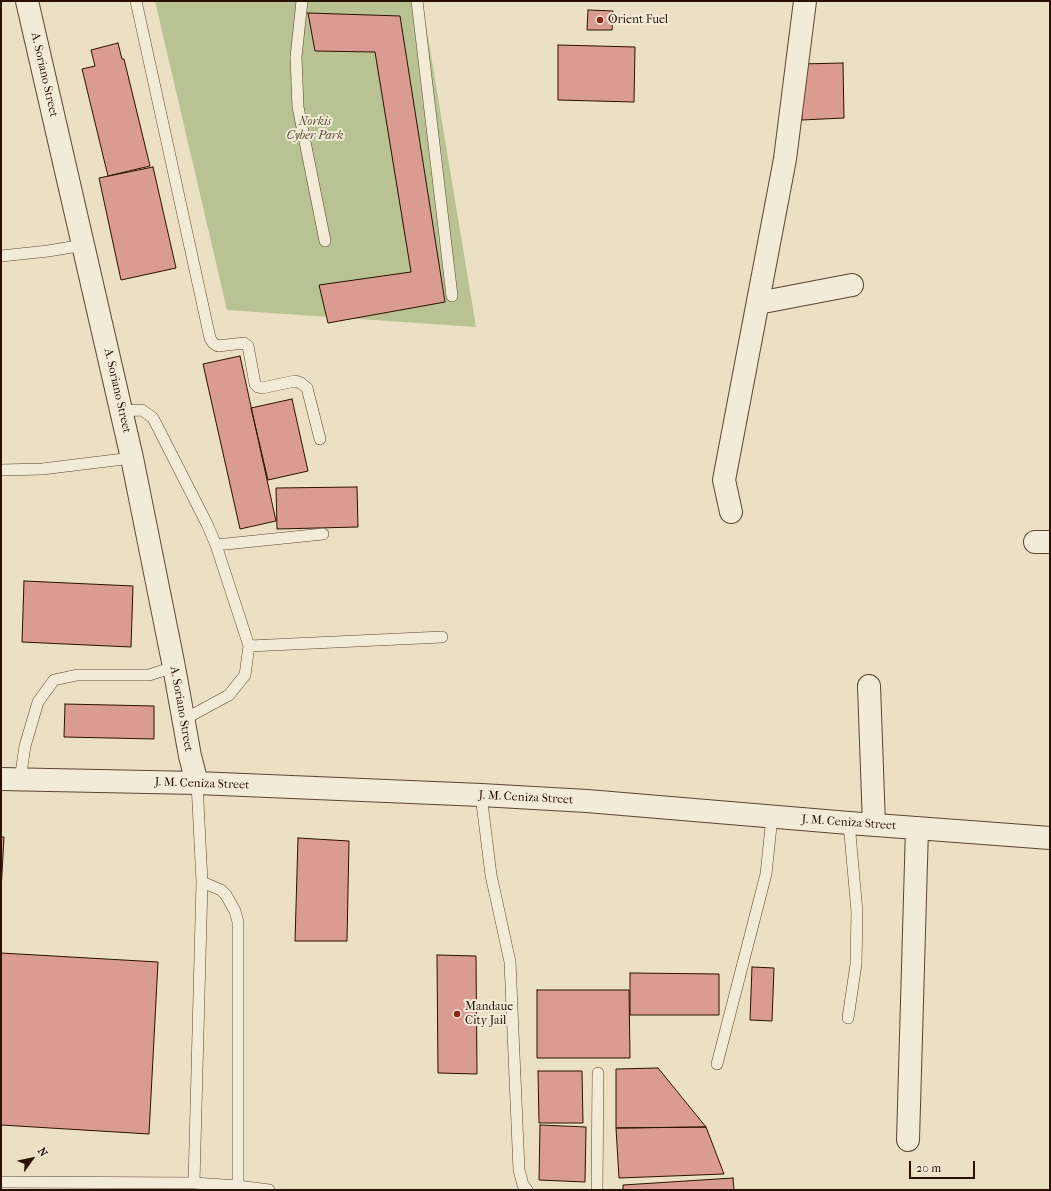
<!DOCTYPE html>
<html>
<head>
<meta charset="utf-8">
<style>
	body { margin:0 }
	#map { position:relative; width:1051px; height:1191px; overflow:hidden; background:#ebe0c3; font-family:"IM FELL French Canon",serif }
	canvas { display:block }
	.frame { position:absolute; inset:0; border:2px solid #2a1000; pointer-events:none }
	.north { position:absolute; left:12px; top:1139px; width:40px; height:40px; -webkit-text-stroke:3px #f2ebd8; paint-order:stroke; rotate:57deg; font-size:11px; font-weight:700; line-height:16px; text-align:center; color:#2a1000 }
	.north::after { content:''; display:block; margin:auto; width:14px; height:18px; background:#2a1000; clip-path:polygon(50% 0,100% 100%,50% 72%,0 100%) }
	.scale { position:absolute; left:909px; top:1161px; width:66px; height:18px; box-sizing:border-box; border:2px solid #2a1000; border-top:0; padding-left:5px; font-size:12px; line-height:14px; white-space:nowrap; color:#2a1000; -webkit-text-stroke:3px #f2ebd8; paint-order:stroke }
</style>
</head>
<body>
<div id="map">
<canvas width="1051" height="1191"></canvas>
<div class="frame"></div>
<div class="north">N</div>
<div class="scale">20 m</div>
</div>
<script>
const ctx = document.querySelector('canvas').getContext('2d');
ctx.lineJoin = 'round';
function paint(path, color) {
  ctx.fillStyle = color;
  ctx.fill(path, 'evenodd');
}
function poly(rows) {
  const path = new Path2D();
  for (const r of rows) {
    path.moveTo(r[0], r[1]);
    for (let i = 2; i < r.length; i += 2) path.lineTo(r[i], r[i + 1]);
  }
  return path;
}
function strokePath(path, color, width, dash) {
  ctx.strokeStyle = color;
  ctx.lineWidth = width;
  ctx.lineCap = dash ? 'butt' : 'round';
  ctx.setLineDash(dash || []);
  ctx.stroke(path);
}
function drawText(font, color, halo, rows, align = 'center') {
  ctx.font = font + ' "IM FELL French Canon",serif';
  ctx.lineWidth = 4;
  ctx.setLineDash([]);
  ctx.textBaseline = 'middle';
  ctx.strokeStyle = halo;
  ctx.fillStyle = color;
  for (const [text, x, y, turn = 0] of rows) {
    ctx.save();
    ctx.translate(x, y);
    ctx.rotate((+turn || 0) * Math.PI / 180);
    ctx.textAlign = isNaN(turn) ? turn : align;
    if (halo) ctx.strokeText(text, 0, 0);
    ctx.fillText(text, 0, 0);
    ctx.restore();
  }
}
const green = poly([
	[155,1,422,1,476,327,227,310]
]);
const building = poly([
	[588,10,613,11,612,30,587,30,588,10],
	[308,13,400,16,445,302,328,323,319,285,411,272,375,52,315,51,308,13],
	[118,43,122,59,124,59,150,166,108,176,82,69,95,66,91,50,118,43],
	[558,45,635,47,634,102,558,100,558,45],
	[843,63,844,118,802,120,800,64,843,63],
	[153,167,176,268,121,280,99,178,153,167],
	[240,356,276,521,240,529,203,364,240,356],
	[292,399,308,471,268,480,251,408,292,399],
	[357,487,358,527,277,529,276,488,357,487],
	[24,581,133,586,131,647,22,642,24,581],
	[65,704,154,706,154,739,64,737,65,704],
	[1,837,4,837,1,891,1,837],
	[298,838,349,841,347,941,295,941,298,838],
	[1,953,158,962,149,1134,1,1125,1,953],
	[437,955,476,956,477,1074,438,1073,437,955],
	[752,967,774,968,772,1021,750,1020,752,967],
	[630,973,719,974,719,1015,630,1015,630,973],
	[537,990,629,990,630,1058,537,1058,537,990],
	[658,1068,706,1127,616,1128,616,1069,658,1068],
	[538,1071,582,1071,583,1123,539,1123,538,1071],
	[540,1125,586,1127,585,1182,539,1180,540,1125],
	[706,1127,724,1174,619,1178,616,1128,706,1127],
	[733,1178,734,1190,623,1190,623,1185,733,1178]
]);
const lane = poly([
	[136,1,210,338,213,343,218,346,244,343,248,346,255,384,258,387,262,388,295,381,301,383,307,388,320,439],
	[302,1,296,57,298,107,325,241],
	[417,1,452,296],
	[1,256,48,251,84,245],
	[121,411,142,410,153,418,207,524,216,545],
	[1,470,42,469,132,458],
	[249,646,442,637],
	[183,720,229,695,245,675,249,646,216,545,323,534],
	[20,780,25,746,38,702,54,680,77,675,149,675,174,667],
	[481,795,491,875,510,962,519,1170,523,1185,527,1190],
	[202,882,221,890,226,895,235,911,238,922,238,1190],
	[848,1018,856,964,857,912,849,823],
	[717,1064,766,874,772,817],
	[1,1182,194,1183,238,1186,269,1190],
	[194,1183,202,882,197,783],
	[597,1190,598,1073]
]);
const street = poly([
	[27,1,132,458,174,667,190,756,197,783],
	[758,303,852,285],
	[731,512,724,480,785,159,805,1],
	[1035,542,1050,542],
	[869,686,874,825],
	[1,779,197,783,481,795,587,801,849,823,1050,838],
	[908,1140,917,828]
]);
const markers = [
	[600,20,4,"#8f2418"],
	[457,1014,4,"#8f2418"]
];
const poiNames = [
	["Orient Fuel",608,20],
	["Mandaue",465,1007],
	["City Jail",465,1021]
];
const streetNames = [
	["A. Soriano Street",44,75,77],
	["A. Soriano Street",117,391,77],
	["A. Soriano Street",181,709,80],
	["J. M. Ceniza Street",202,784,2],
	["J. M. Ceniza Street",526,798,3],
	["J. M. Ceniza Street",849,823,4]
];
const parkNames = [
	["Norkis",315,122],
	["Cyber Park",315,136]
];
paint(green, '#b9c293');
paint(building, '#da9b90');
strokePath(building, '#2a1000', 1);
strokePath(lane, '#5a4431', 12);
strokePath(street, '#5a4431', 24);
strokePath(lane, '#f2ebd8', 11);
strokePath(street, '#f2ebd8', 22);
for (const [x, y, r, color] of markers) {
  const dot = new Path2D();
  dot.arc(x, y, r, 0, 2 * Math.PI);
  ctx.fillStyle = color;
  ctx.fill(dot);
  strokePath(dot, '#f2ebd8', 1.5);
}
drawText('12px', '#2a1000', '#f2ebd8', poiNames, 'left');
drawText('12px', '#2a1000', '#f2ebd8', streetNames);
drawText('italic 12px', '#5c4e33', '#f2ebd8', parkNames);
</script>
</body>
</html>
